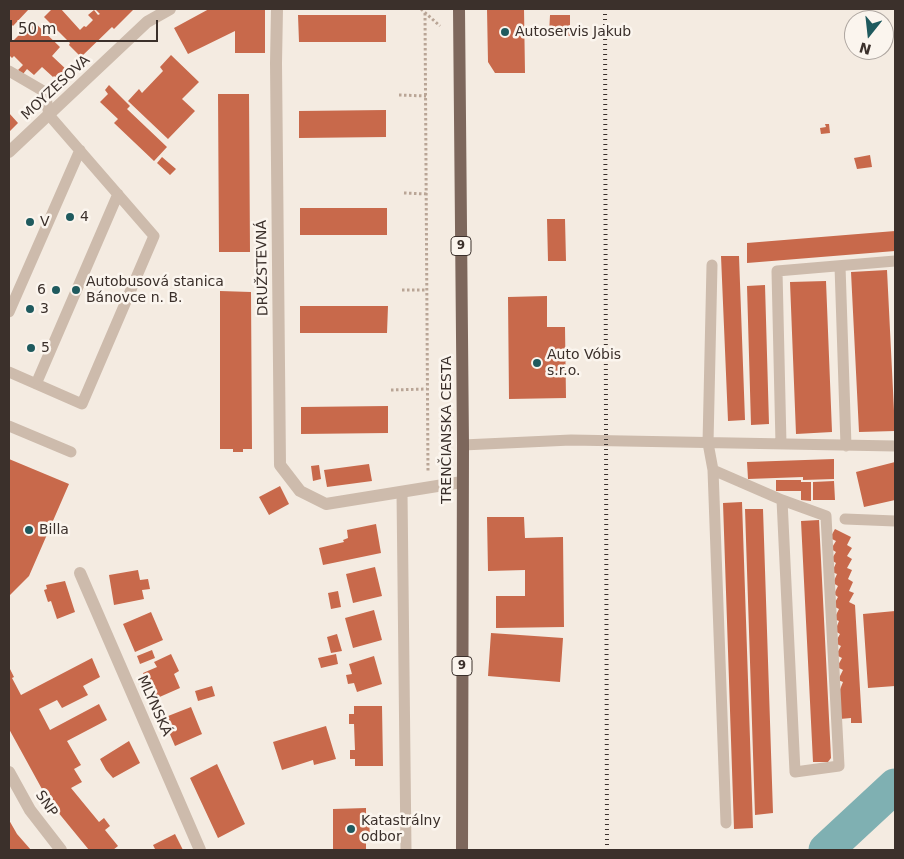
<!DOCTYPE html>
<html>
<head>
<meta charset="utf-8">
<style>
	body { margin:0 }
	#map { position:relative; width:904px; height:859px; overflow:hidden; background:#f4ebe1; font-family:"DejaVu Sans",sans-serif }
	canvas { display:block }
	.frame { position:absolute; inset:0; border:10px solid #3b302b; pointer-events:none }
	.north { position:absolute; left:844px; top:10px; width:50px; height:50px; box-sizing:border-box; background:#fbf5ee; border:1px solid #aea6a0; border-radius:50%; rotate:196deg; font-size:14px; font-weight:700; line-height:20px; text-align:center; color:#3b302b }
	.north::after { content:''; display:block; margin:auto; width:18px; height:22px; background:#1f5a5e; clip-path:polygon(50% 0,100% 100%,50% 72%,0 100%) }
	.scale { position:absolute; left:10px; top:20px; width:148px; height:22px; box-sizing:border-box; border:2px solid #3b302b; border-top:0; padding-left:6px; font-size:15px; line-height:18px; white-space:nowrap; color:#3b302b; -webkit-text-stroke:4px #fbf5ee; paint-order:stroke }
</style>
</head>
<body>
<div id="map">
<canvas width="904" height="859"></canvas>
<div class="frame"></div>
<div class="north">N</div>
<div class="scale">50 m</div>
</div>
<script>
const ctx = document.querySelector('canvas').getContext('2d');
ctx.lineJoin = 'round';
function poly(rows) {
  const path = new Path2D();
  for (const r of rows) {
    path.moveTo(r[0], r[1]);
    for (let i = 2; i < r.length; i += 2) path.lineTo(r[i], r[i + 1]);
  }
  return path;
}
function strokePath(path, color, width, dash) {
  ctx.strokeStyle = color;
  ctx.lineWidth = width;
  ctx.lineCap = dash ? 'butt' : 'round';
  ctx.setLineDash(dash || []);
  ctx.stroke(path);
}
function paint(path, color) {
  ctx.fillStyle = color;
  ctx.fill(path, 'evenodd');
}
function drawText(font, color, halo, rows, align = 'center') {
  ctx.font = font + ' "DejaVu Sans",sans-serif';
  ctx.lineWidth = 5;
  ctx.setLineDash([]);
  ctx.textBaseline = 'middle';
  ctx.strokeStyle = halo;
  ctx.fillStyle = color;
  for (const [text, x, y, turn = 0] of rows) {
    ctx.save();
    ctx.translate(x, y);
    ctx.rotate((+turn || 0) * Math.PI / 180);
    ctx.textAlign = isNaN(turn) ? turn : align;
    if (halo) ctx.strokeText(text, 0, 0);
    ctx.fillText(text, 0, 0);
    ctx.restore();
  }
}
const river = poly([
	[826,850,895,786]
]);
const building = poly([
	[9,9,29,9,13,26,9,22],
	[52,9,61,9,80,30,84,26,86,27,93,20,88,15,94,10,98,15,100,14,95,9,134,9,114,29,112,27,81,57,69,45,70,43,44,17],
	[209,9,265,9,265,53,235,53,235,31,188,54,174,28],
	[487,9,524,9,525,73,495,73,488,62],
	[298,15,386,15,386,42,299,42],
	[550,15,570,15,570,36,549,35],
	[33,21,60,47,52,56,68,71,59,80,54,76,53,77,42,67,34,75,27,69,23,74,18,70,23,65,14,56,12,58,9,55,9,39,12,42],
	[171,55,199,82,182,99,195,111,168,139,128,101,139,89,142,93,163,71,160,67],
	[109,85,130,106,127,109,167,147,154,161,114,123,118,119,100,102,108,94,105,90],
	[218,94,249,94,250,252,219,252],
	[386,110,386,137,299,138,299,111],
	[9,113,18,123,9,132],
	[825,124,829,124,830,133,821,134,820,128,826,127],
	[870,155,872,167,857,169,854,158],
	[162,157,176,169,170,175,157,163],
	[300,208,387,208,387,235,300,235],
	[547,219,565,219,566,261,548,261],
	[895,231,895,251,747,263,747,243],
	[721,256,739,256,745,420,728,421],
	[887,270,895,431,859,432,851,272],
	[826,281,832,432,796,434,790,282],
	[765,285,769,424,751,425,747,286],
	[220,291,251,292,252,449,243,449,243,452,233,452,233,449,220,449],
	[547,296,547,327,565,327,566,398,509,399,508,297],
	[300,306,388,306,387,333,300,333],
	[388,406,388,433,301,434,301,407],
	[9,459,69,484,29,576,9,596],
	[834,459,834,479,803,480,803,477,748,479,747,462],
	[895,462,895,500,864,507,856,472],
	[369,464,372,481,327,487,324,470],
	[319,465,321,479,313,481,311,466],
	[776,480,801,480,801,482,811,482,811,501,801,500,801,491,776,491],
	[834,481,835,500,813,500,813,482],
	[280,486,289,504,269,515,259,497],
	[742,502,753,828,734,829,723,503],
	[745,509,763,509,765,570,773,813,755,815],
	[487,517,524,517,525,538,563,537,564,627,496,628,496,596,525,596,525,570,488,571],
	[819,520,831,758,828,762,813,762,801,521],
	[376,524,381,553,323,565,319,548,344,542,343,540,348,538,347,530],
	[835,529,851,537,847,545,852,548,847,556,852,559,847,568,852,570,848,579,853,582,849,591,854,593,849,602,855,605,862,723,851,723,851,718,840,719,839,692,843,682,838,680,843,670,837,667,842,658,836,655,841,646,835,643,840,634,835,631,839,621,834,619,839,609,833,606,838,597,834,594,838,586,833,583,837,574,832,572,836,563,831,560,836,552,831,549,836,541,830,538],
	[375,567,382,596,353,603,346,574],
	[138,570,140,580,148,579,150,589,142,590,144,599,114,605,109,575],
	[65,581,75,612,57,619,51,601,48,602,44,590,47,589,46,585],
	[338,591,341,607,331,609,328,593],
	[374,610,382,640,353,648,345,618],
	[895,611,895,686,868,688,863,614],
	[151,612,163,640,135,652,123,624],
	[491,633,563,638,560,682,488,676],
	[337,634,342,651,331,653,327,637],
	[152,650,155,658,140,664,137,656],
	[171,654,179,671,174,674,180,688,155,699,143,673,157,667,154,662],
	[336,654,338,664,321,668,318,658],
	[374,656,382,684,357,692,354,683,348,684,346,675,352,674,349,664],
	[92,658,100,677,83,686,88,695,62,708,57,700,39,709,50,730,99,704,107,720,67,741,81,765,74,769,82,782,71,788,99,822,104,818,110,826,105,830,118,846,113,850,89,850,48,800,9,729,9,667,14,677,12,678,21,695],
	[212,686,215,696,198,701,195,691],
	[354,706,382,706,383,766,355,766,355,759,350,759,350,750,355,750,354,724,349,724,349,714,354,714],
	[191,707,202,734,175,746,163,718],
	[326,726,336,759,314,765,313,760,282,770,273,742],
	[129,741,140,763,113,778,106,770,100,759],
	[217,764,245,824,218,838,190,778],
	[366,808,366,819,369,819,370,838,366,838,366,850,333,850,333,809],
	[9,820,17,834,31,850,9,850],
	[175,834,183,850,152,850,155,849,153,845]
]);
const path = poly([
	[421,9,440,26],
	[425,13,428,473],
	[399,95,426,96],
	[404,193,427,194],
	[402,290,427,290],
	[391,390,427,389]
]);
const service = poly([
	[9,71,45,92,49,115,154,236,82,404,9,372],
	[712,265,708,443,713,470,726,823],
	[840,266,846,446],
	[9,312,80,150],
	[36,384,118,194],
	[9,426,71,452],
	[781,444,777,271,895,261],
	[463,445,571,440,895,446],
	[713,470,782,500,826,516,839,766,795,772,782,500],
	[402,492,406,850],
	[845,519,895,521]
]);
const minor = poly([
	[277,9,276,63,280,465,300,491,326,504,462,482],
	[9,152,147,22,170,9],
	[80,573,200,850],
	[9,772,30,810,61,850]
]);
const primary = poly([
	[459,9,463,445,462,850]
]);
const rail = poly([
	[605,9,607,850]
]);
const markers = [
	[505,32,5,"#1f5a5e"],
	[70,217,5,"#1f5a5e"],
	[30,222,5,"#1f5a5e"],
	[56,290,5,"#1f5a5e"],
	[76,290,5,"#1f5a5e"],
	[30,309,5,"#1f5a5e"],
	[31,348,5,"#1f5a5e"],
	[537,363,5,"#1f5a5e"],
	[29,530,5,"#1f5a5e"],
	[351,829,5,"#1f5a5e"]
];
const shields = [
	[461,246,20],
	[462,666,20]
];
const shieldNames = [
	["9",461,246],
	["9",462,666]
];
const poiNames = [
	["Autoservis Jakub",515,32],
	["4",80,217],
	["V",40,222],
	["Autobusová stanica",86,282],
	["Bánovce n. B.",86,298],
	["6",46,290,"right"],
	["3",40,309],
	["5",41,348],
	["Auto Vóbis",547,355],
	["s.r.o.",547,371],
	["Billa",39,530],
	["Katastrálny",361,821],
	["odbor",361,837]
];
const streetNames = [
	["MOYZESOVA",56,88,-43],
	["DRUŽSTEVNÁ",263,268,-91],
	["TRENČIANSKA CESTA",447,430,-90],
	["MLYNSKÁ",154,706,66],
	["SNP",46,804,56]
];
strokePath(river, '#7fb0b2', 35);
paint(building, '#c8694b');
strokePath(path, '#b9a596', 3, [2.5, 2.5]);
strokePath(service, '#cdbbac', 11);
strokePath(minor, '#cdbbac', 12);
strokePath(primary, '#7d675c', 12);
strokePath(rail, '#3b302b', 4, [1, 4]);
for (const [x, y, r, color] of markers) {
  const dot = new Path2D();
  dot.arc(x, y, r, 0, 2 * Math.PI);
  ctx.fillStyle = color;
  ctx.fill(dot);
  strokePath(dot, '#fbf5ee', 2);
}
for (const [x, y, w] of shields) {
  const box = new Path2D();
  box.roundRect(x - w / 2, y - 9.5, w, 19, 4);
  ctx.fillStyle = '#fbf5ee';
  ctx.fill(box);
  strokePath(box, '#3b302b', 1);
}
drawText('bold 12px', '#3b302b', null, shieldNames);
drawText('14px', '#3b302b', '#fbf5ee', poiNames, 'left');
drawText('14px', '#3b302b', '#fbf5ee', streetNames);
</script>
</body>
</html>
